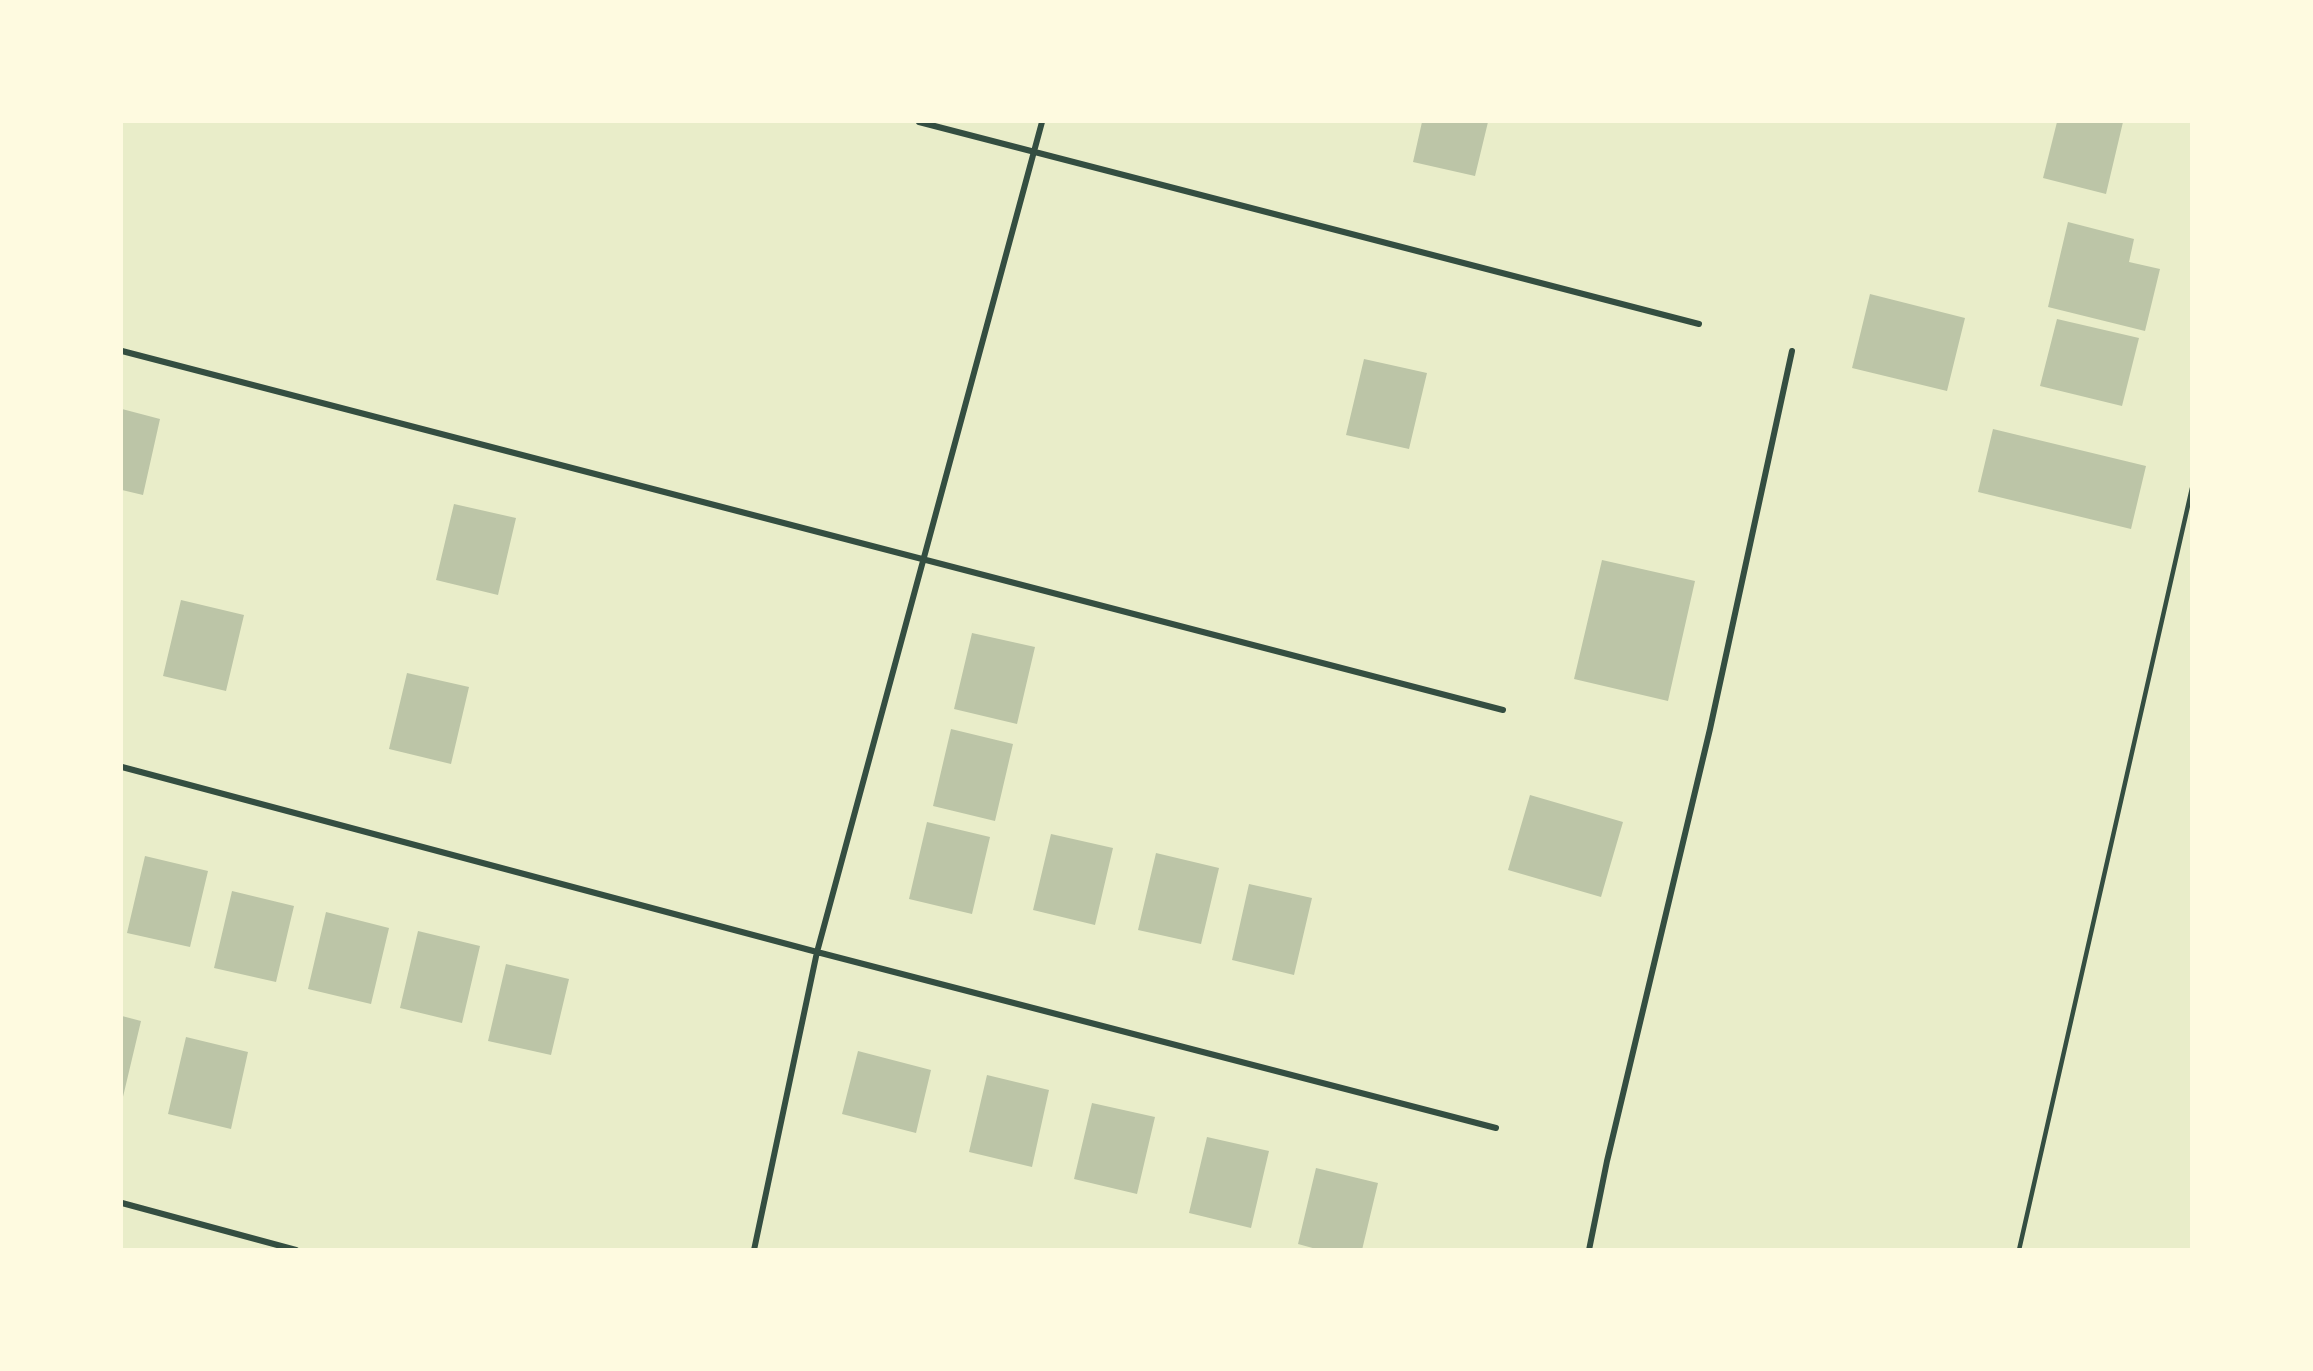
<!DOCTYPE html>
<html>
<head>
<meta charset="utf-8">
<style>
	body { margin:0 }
	#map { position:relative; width:2313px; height:1371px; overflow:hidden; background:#e9edc9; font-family:"Fira Sans Condensed",sans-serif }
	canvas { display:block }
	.frame { position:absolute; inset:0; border:123px solid #fefae0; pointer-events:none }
</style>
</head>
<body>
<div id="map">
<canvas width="2313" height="1371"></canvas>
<div class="frame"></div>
</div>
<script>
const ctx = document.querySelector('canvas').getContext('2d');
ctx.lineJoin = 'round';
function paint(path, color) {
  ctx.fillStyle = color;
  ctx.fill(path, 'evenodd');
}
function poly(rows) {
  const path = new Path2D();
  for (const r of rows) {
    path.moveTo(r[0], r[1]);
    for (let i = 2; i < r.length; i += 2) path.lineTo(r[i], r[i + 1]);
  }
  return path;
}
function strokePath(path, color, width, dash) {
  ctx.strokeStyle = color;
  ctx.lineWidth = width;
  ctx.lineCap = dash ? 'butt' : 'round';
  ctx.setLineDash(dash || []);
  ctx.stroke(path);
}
const building = poly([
	[1422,122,1488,122,1475,176,1413,162],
	[2057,122,2123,122,2106,194,2043,178],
	[2068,222,2134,239,2129,262,2160,269,2145,331,2048,307],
	[1870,294,1965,318,1947,391,1852,368],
	[2057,319,2139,338,2122,406,2040,386],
	[1364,359,1427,373,1409,449,1346,435],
	[122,409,160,419,143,495,122,490],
	[1993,429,2146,466,2131,529,1978,492],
	[454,504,516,518,498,595,436,580],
	[1602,560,1695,581,1668,701,1574,679],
	[181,600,244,615,226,691,163,676],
	[972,633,1035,647,1017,724,954,709],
	[407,673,469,687,451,764,389,749],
	[951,729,1013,744,995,821,933,806],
	[1530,795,1623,822,1601,897,1508,870],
	[927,822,990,837,972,914,909,899],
	[1051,834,1113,848,1095,925,1033,910],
	[1156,853,1219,868,1201,944,1138,930],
	[145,856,208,871,190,947,127,933],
	[1249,884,1312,898,1294,975,1232,960],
	[232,891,294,906,276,982,214,968],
	[326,912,389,928,371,1004,308,989],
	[418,931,480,946,462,1023,400,1008],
	[506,964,569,979,551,1055,488,1041],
	[122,1016,141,1021,122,1101],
	[186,1037,248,1052,231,1129,168,1114],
	[858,1051,931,1070,916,1133,842,1114],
	[987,1075,1049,1090,1032,1167,969,1152],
	[1092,1103,1155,1117,1137,1194,1074,1179],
	[1207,1137,1269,1151,1251,1228,1189,1213],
	[1316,1168,1378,1183,1362,1250,1320,1250,1298,1244]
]);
const service = poly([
	[2019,1250,2192,488]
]);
const minor = poly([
	[919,122,1699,324],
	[122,351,1503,710],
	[122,767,817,952,1496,1128],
	[122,1203,296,1250],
	[754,1250,817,952,1042,122],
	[1589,1250,1607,1161,1710,729,1792,351]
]);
paint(building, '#bcc5a7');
strokePath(service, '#344e41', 4.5);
strokePath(minor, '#344e41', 6);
</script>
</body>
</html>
